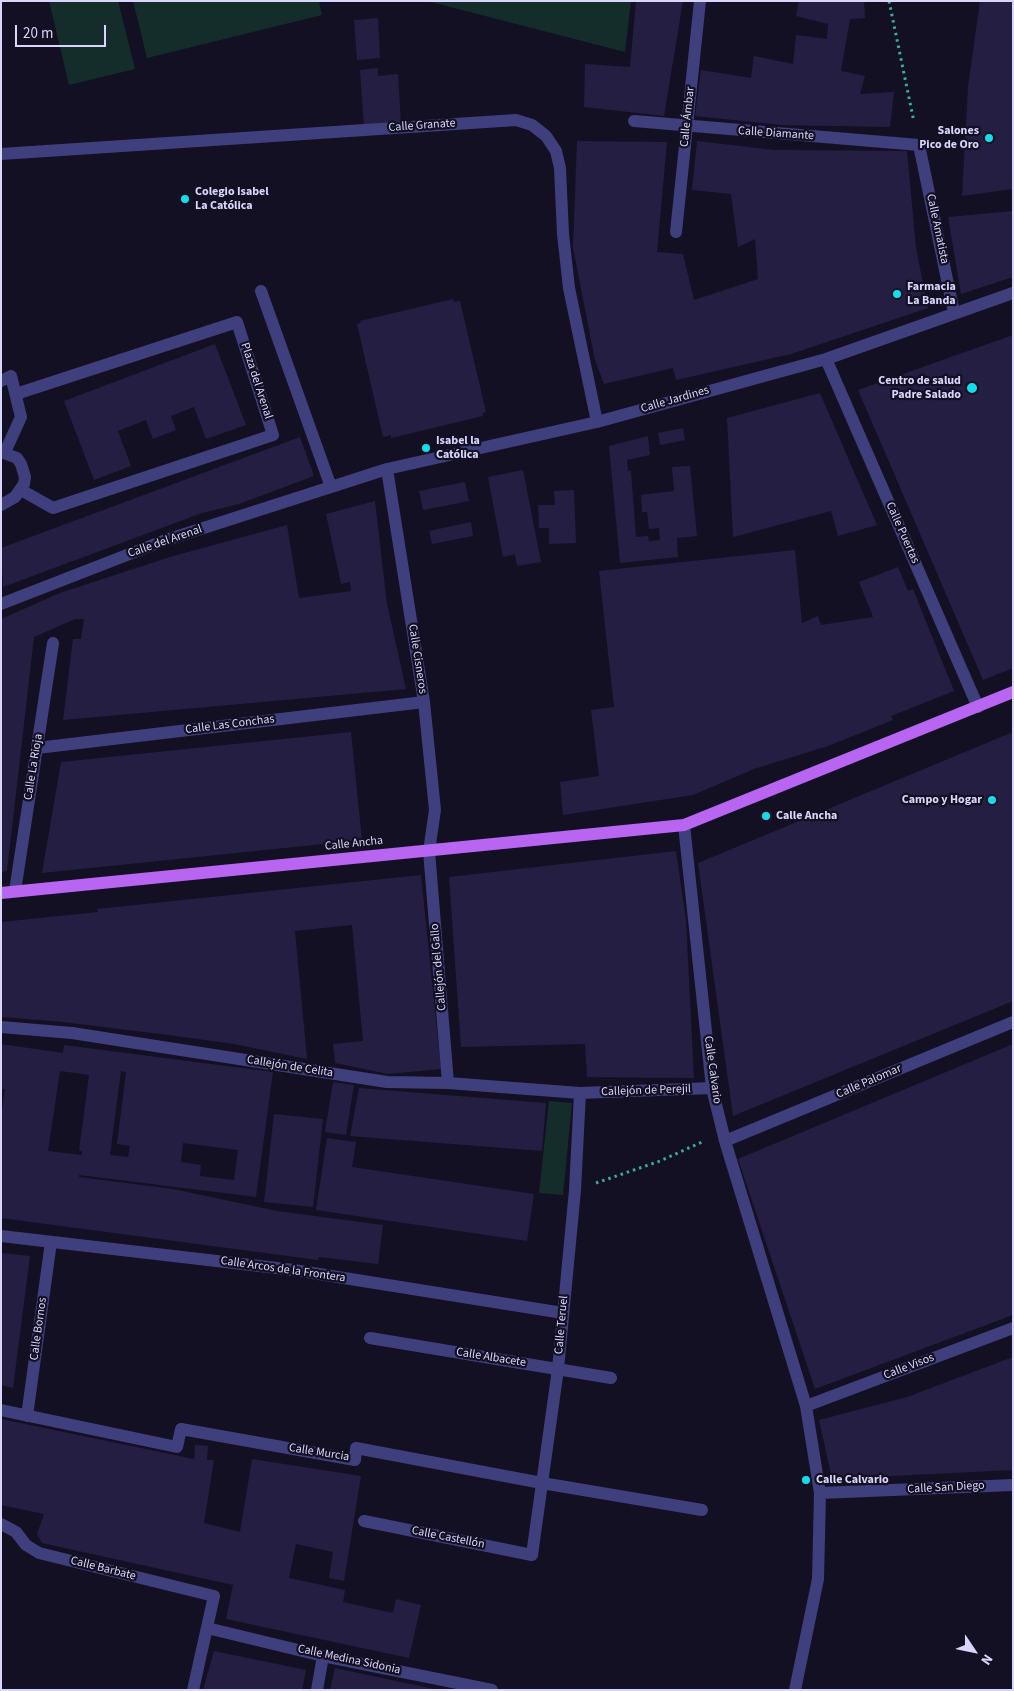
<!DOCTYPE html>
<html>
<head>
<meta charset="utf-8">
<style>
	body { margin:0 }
	#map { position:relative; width:1014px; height:1691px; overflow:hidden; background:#131023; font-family:"Source Sans 3",sans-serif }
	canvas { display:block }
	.frame { position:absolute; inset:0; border:2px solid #d9d6fc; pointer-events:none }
	.north { position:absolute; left:949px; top:1626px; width:50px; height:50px; -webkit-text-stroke:4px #131023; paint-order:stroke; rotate:124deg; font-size:14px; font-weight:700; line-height:20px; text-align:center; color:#d9d6fc }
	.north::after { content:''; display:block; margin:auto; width:18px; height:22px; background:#d9d6fc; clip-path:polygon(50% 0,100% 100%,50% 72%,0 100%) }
	.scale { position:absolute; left:15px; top:25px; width:91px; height:22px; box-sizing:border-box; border:2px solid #d9d6fc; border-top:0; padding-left:6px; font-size:15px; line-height:18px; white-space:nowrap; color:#d9d6fc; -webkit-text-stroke:4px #131023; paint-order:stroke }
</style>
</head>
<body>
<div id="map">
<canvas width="1014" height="1691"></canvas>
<div class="frame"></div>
<div class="north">N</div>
<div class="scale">20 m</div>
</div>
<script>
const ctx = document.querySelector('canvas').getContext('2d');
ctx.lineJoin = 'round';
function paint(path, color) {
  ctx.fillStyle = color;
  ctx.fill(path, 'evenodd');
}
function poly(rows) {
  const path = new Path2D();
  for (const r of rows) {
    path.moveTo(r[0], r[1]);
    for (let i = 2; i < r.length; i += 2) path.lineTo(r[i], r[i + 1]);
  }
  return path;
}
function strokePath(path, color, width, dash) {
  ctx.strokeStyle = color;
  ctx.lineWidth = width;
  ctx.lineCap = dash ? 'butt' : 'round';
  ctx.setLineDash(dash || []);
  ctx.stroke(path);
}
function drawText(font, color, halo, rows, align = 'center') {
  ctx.font = font + ' "Source Sans 3",sans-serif';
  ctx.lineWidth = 4.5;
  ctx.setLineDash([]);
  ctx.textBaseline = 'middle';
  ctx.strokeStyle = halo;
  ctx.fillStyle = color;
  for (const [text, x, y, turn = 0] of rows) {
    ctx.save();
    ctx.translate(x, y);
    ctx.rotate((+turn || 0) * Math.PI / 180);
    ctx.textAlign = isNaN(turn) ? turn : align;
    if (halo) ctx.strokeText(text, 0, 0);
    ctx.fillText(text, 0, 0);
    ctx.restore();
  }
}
const green = poly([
	[49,1,118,1,135,69,69,85],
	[133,1,319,1,322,15,147,58],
	[427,1,631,1,625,52],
	[549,1101,572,1103,563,1195,539,1193]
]);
const building = poly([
	[636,1,683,1,664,116,584,107,585,64,630,67],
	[799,1,864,1,865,18,850,19,841,71,865,76,860,94,894,92,890,127,781,125,695,116,701,70,751,78,754,56,793,64,796,35,827,39,828,24,796,16],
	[980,1,1013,1,1013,189,962,196,968,87],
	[378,18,380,58,357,60,354,20],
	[378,68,378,76,398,74,401,124,364,127,360,70],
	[577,141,667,142,657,252,683,254,694,300,758,279,755,239,738,247,731,194,692,190,697,141,774,150,907,151,916,248,928,308,791,354,676,380,673,368,604,384,595,360,573,248],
	[1013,211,1013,277,961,294,948,217],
	[453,299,454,302,460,301,486,412,482,413,483,416,391,438,391,435,383,437,357,324,361,323,360,321],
	[1013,335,1013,668,983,680,858,390],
	[215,344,246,425,206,439,194,407,171,416,176,430,153,439,146,420,118,431,131,466,94,480,64,401],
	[820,393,877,525,838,536,831,511,733,537,727,418],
	[683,428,685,440,660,445,658,433],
	[648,436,650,455,627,460,628,471,631,471,636,537,648,536,649,541,660,540,659,528,649,529,647,512,642,512,641,495,674,491,672,467,690,466,697,536,677,538,678,557,620,563,609,446],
	[300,437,314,476,239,504,202,513,3,587,1,548],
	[523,470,541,562,517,566,515,554,503,557,488,477],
	[465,482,469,501,423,510,419,491],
	[574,490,576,543,549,544,549,528,539,528,538,505,555,505,554,491],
	[375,501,387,604,406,689,63,720,73,639,81,639,84,619,75,619,34,637,7,871,1,872,1,619,60,593,170,557,287,525,299,598,351,591,350,582,341,584,326,514],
	[471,522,473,536,432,544,429,531],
	[795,550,802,623,818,616,821,625,873,617,859,582,898,567,908,591,913,589,954,691,891,716,893,720,828,746,754,769,693,795,563,815,560,782,599,776,591,710,614,707,599,571],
	[351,732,362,840,42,873,61,762],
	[1013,732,1013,1001,733,1116,698,863],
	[676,851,686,920,694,1078,587,1077,585,1044,461,1047,449,877],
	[421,875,441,1069,388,1074,335,1063,333,1044,363,1041,352,925,295,931,307,1059,234,1044,176,1036,63,1022,1,1017,1,922,98,912,97,909],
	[1,1044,63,1053,64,1045,273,1072,256,1197,79,1175,79,1177,173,1189,277,1211,383,1225,378,1264,319,1257,318,1260,1,1218,1,1117,5,1089,1,1089],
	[60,1071,89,1075,79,1151,82,1151,82,1155,48,1151],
	[121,1071,126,1072,117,1144,130,1146,128,1157,110,1155],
	[183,1143,238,1150,234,1180,200,1176,201,1165,181,1162],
	[1013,1044,1013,1315,815,1389,738,1159],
	[333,1082,354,1085,346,1135,325,1132],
	[359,1088,546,1103,542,1151,350,1136],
	[274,1114,323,1119,313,1207,264,1202],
	[327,1138,356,1142,352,1167,534,1194,527,1241,316,1210],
	[1,1253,30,1256,13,1388,1,1385],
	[1013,1357,1013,1470,832,1479,819,1420,907,1397],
	[1,1419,194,1459,195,1445,208,1446,207,1460,214,1460,204,1523,240,1532,252,1459,361,1476,344,1581,329,1578,333,1552,296,1544,289,1578,345,1590,343,1602,393,1613,396,1599,421,1605,409,1658,226,1619,233,1585,42,1543,37,1534,44,1514,1,1505],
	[214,1651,306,1670,302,1690,203,1690],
	[335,1668,434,1689,434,1690,330,1690]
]);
const path = poly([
	[889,1,914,122],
	[596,1183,660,1161,702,1142]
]);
const minor = poly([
	[634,121,919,145,954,313],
	[1,154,516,120,532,125,546,136,556,151,560,168,563,234,569,288,597,422],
	[676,232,700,1],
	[261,291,331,487],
	[826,359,978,707],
	[1,381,11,376,21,417,5,452],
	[16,394,237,322,273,435,53,508,21,490],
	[1,452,17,458,21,464,25,477,24,484,15,497,1,505],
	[387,469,424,702,435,810,429,851,448,1083],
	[1,604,163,541,387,469,597,422,826,359,1013,293],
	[37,748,424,702],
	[684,825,712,1088,725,1141,806,1406,820,1493,818,1579,795,1690],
	[15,891,53,643],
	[1,1027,72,1033,387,1082,448,1083,580,1093,712,1088],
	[725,1141,1013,1022],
	[1,1236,294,1270,563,1313],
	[370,1338,611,1378],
	[806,1406,1013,1328],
	[1,1410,177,1447,181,1429,355,1460,356,1448,542,1483,702,1510],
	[27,1416,51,1242],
	[820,1493,1013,1485],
	[364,1521,532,1555,558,1369,575,1190,580,1093],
	[1,1524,16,1532,26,1545,39,1553,214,1596,193,1690],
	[207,1628,323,1656,492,1690],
	[317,1690,323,1656]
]);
const major = poly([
	[1,893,684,825,1013,692]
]);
const markers = [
	[989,138,5,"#14ddea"],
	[185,199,5,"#14ddea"],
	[897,294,5,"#14ddea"],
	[972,388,6,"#14ddea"],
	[426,448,5,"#14ddea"],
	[992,800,5,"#14ddea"],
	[766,816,5,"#14ddea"],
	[806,1480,5,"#14ddea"]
];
const streetNames = [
	["Calle Ámbar",688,117,-84],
	["Calle Granate",422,126,-4],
	["Calle Diamante",776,134,4],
	["Calle Amatista",937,229,78],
	["Plaza del Arenal",256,381,72],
	["Calle Jardines",675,400,-16],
	["Calle Puertas",902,533,66],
	["Calle del Arenal",165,542,-19],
	["Calle Cisneros",417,659,81],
	["Calle Las Conchas",230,725,-7],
	["Calle La Rioja",34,767,-81],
	["Calle Ancha",354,844,-6],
	["Callejón del Gallo",439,967,-95],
	["Callejón de Celita",290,1067,9],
	["Calle Calvario",712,1070,82],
	["Calle Palomar",869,1082,-23],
	["Callejón de Perejil",646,1091,-2],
	["Calle Arcos de la Frontera",283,1270,8],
	["Calle Teruel",562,1325,-85],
	["Calle Bornos",39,1329,-82],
	["Calle Albacete",491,1358,9],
	["Calle Visos",909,1367,-21],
	["Calle Murcia",319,1453,9],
	["Calle San Diego",946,1488,-3],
	["Calle Castellón",448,1538,11],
	["Calle Barbate",103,1569,14],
	["Calle Medina Sidonia",349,1660,12]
];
const poiNames = [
	["Salones",979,131,"right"],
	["Pico de Oro",979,145,"right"],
	["Colegio Isabel",195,192],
	["La Católica",195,206],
	["Farmacia",907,287],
	["La Banda",907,301],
	["Centro de salud",961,381,"right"],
	["Padre Salado",961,395,"right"],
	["Isabel la",436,441],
	["Católica",436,455],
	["Campo y Hogar",982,800,"right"],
	["Calle Ancha",776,816],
	["Calle Calvario",816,1480]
];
paint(green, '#142d2b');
paint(building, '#241e43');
strokePath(path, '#39aca1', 3, [2.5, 4]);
strokePath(minor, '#3f3f7e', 12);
strokePath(major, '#b866f2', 12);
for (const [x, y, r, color] of markers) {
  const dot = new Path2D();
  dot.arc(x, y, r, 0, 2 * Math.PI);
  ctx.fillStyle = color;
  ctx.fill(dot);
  strokePath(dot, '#131023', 2);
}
drawText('12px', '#d9d6fc', '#131023', streetNames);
drawText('bold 12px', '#d9d6fc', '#131023', poiNames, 'left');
</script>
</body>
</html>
